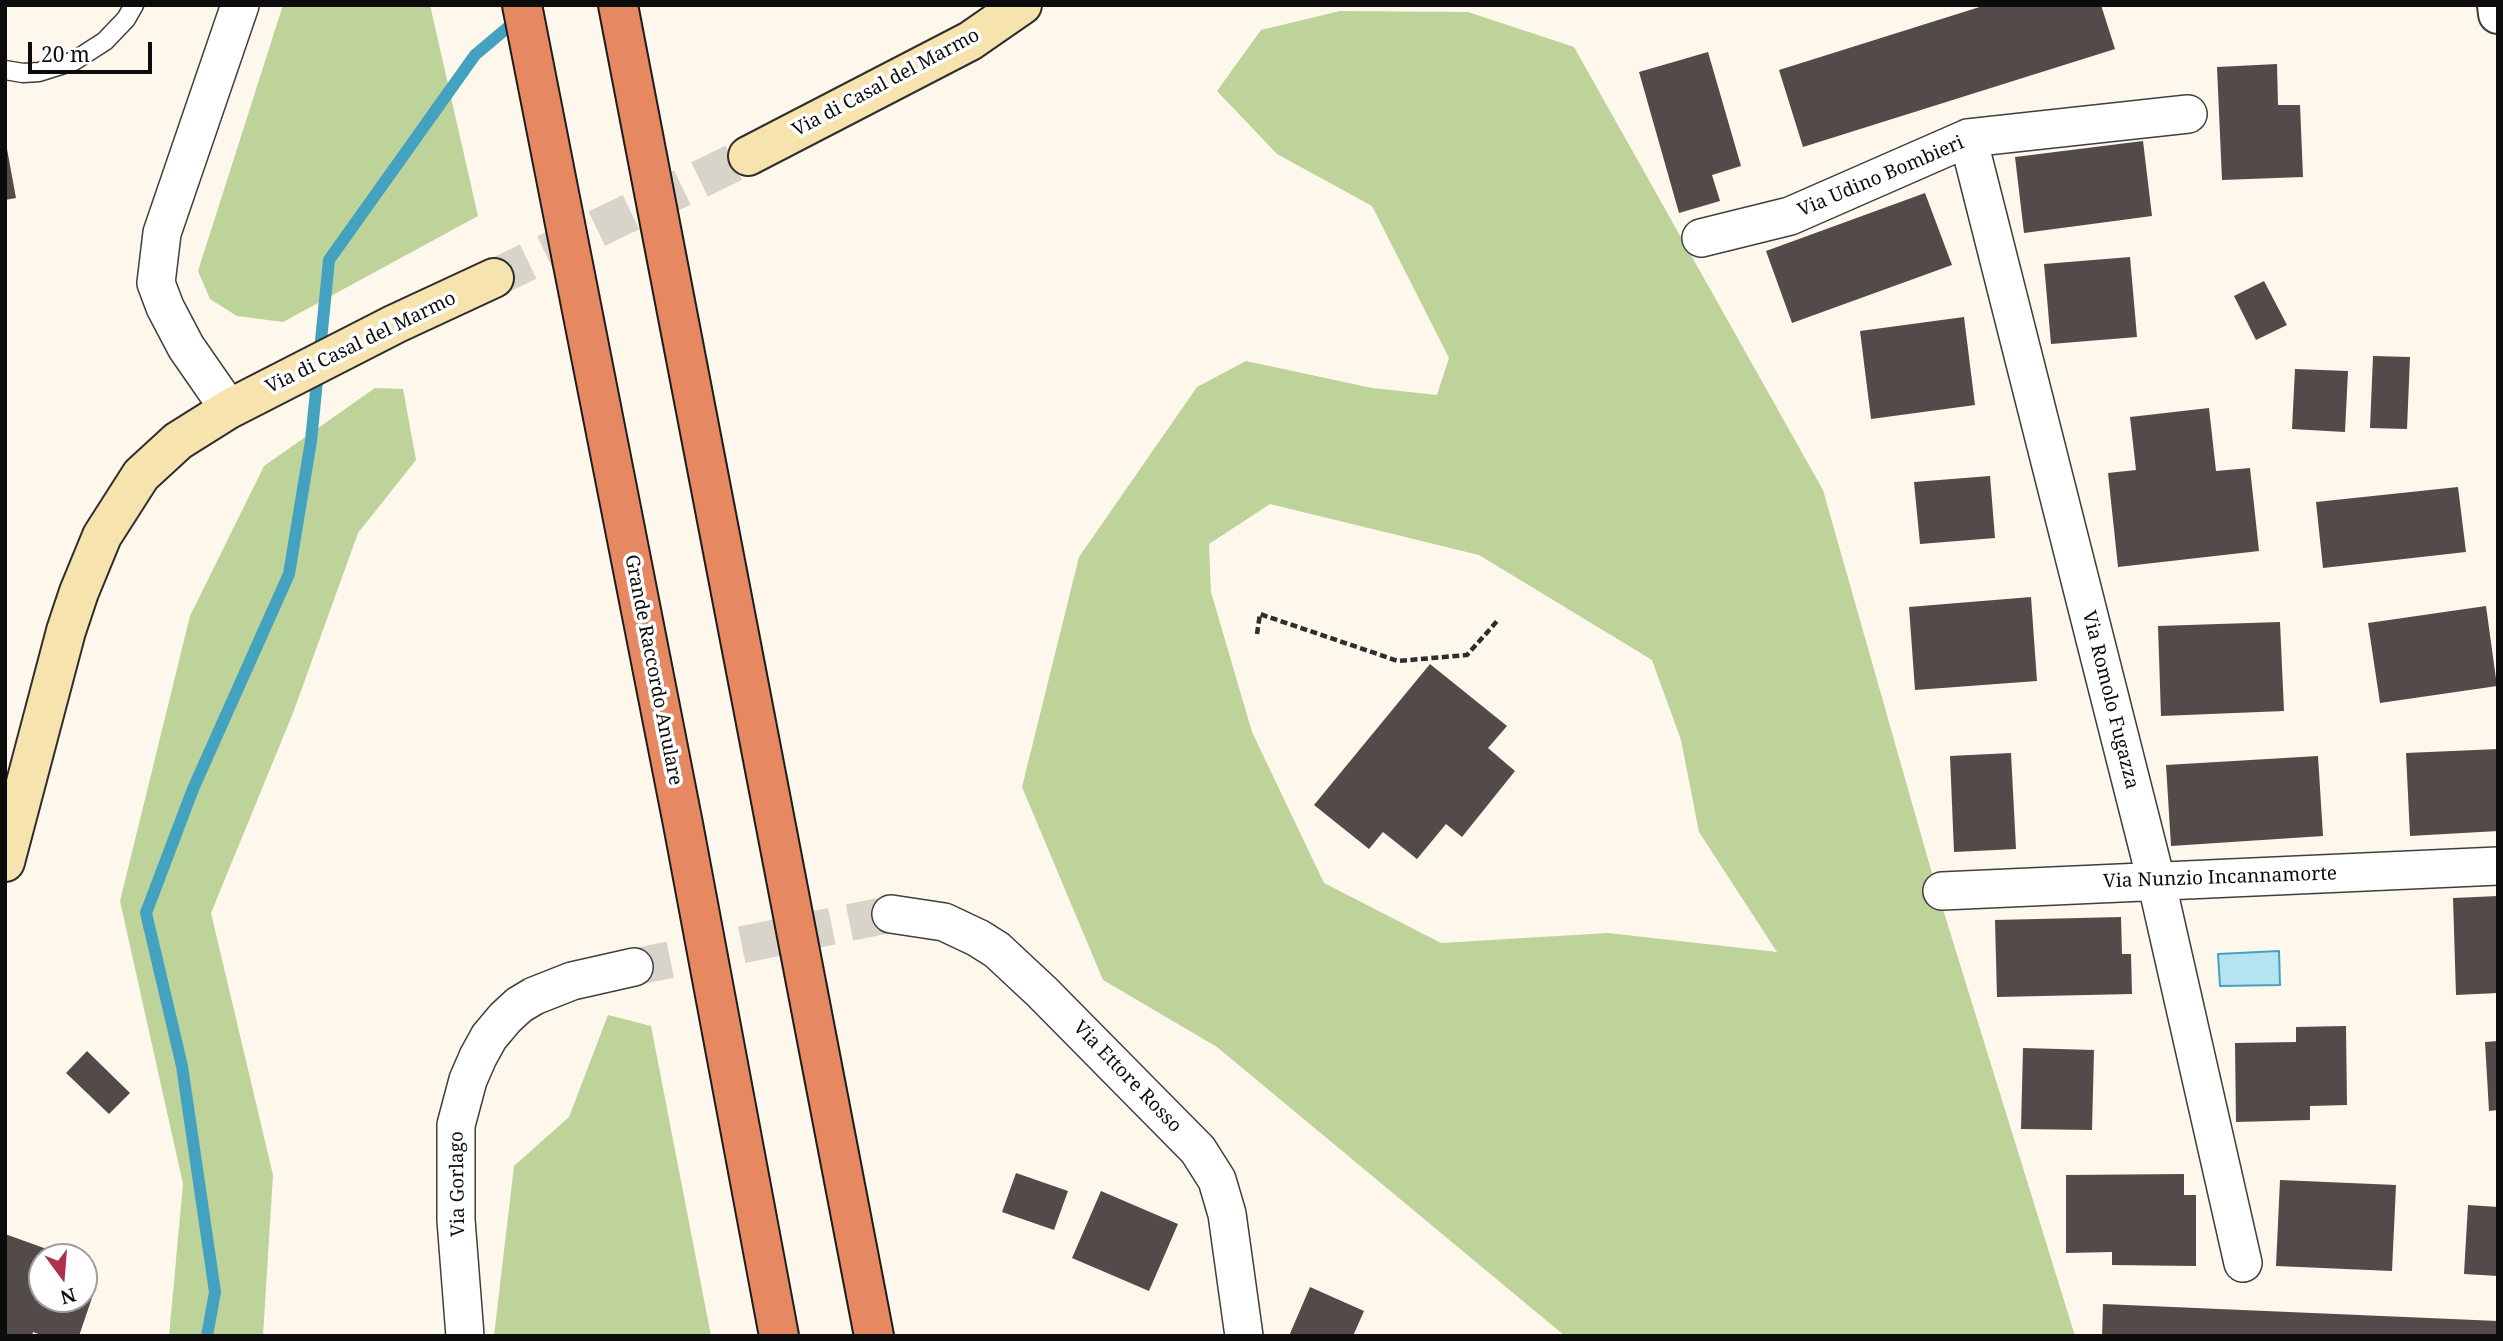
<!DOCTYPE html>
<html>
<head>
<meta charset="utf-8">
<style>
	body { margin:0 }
	#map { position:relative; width:2503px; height:1341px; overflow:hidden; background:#fdf7ec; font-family:"Noto Serif",serif }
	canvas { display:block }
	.frame { position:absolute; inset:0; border:7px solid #0c0c0c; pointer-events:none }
	.north { position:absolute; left:28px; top:1243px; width:70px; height:70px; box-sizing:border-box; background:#fff; border:2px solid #9e9e9e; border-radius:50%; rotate:164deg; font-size:19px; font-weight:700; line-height:28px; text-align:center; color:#0c0c0c }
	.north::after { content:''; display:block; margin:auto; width:24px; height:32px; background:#ae314b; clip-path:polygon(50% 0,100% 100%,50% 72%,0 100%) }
	.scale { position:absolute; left:28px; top:42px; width:124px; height:32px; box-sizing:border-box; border:4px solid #0c0c0c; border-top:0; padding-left:9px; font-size:21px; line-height:24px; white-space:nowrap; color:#0c0c0c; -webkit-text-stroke:5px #fff; paint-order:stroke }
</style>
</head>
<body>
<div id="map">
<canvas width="2503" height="1341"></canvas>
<div class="frame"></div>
<div class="north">N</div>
<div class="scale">20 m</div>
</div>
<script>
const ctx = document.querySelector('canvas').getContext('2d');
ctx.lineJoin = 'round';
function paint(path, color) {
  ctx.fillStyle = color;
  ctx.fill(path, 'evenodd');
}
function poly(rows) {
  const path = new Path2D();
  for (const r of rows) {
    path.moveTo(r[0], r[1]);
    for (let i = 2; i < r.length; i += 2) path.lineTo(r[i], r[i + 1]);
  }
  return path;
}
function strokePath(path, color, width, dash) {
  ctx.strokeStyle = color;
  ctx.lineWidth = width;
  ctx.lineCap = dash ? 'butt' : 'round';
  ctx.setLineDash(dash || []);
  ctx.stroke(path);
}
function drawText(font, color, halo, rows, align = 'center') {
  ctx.font = font + ' "Noto Serif",serif';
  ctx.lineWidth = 7;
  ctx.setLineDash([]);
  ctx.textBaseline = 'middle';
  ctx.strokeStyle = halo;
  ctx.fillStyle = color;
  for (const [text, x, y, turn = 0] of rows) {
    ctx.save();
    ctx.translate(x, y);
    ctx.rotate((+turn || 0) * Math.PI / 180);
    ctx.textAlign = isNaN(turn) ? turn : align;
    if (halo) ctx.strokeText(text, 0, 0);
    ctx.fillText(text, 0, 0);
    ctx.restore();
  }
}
const forest = poly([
	[283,5,430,5,478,216,283,322,237,316,210,299,198,271],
	[1340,11,1468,12,1574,47,1823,490,1933,877,2075,1336,1565,1336,1217,1047,1103,980,1022,787,1079,557,1197,387,1246,361,1372,388,1437,395,1449,358,1372,206,1277,154,1217,91,1261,30],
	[1270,504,1479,555,1652,660,1681,740,1699,832,1777,952,1608,933,1441,943,1324,883,1252,732,1211,592,1209,544],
	[375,388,403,389,416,460,358,533,293,713,211,913,273,1175,263,1336,169,1336,183,1184,120,901,190,616,264,466],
	[608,1015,651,1026,711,1336,494,1336,514,1166,569,1117]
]);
const water = poly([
	[2279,951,2280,985,2220,986,2218,954,2279,951]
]);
const stream = poly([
	[207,1336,215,1292,182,1066,146,913,193,789,289,574,311,441,329,260,475,55,519,18]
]);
const building = poly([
	[1986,5,2101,5,2115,49,1803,147,1779,70],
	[1708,52,1741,166,1712,175,1720,201,1679,213,1639,72],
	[2277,64,2278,105,2300,105,2303,177,2222,180,2217,67],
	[5,138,16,198,5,200],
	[2143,141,2152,216,2024,233,2015,157],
	[1925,193,1952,265,1792,323,1766,251],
	[2130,257,2137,337,2051,344,2044,264],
	[2264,281,2287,325,2256,340,2234,296],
	[1964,317,1975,405,1871,419,1860,331],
	[2373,356,2410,357,2407,429,2370,428],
	[2295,369,2348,371,2345,432,2292,429],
	[2209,408,2216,471,2250,468,2259,551,2118,567,2108,473,2136,470,2130,417],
	[1990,476,1995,538,1920,544,1914,482],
	[2458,487,2466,552,2323,568,2316,502],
	[2031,597,2037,681,1915,690,1909,607],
	[2486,606,2497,686,2380,703,2368,623],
	[2280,622,2284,711,2161,716,2158,626],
	[1430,664,1507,726,1488,748,1515,771,1462,837,1446,824,1417,859,1383,832,1369,849,1314,805],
	[2498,749,2498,831,2410,836,2406,753],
	[2011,753,2016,849,1954,852,1950,756],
	[2318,756,2323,836,2171,846,2166,765],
	[2498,896,2498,993,2456,995,2453,898],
	[2121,917,2122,954,2131,954,2132,994,1997,997,1995,920],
	[2346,1026,2347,1105,2310,1106,2310,1120,2236,1122,2235,1043,2296,1042,2296,1027],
	[2498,1041,2498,1110,2489,1111,2485,1042],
	[2023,1048,2094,1050,2092,1130,2021,1129],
	[87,1051,130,1093,109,1114,66,1073],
	[1016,1173,1068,1191,1054,1230,1002,1212],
	[2184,1174,2184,1195,2196,1195,2196,1266,2112,1265,2112,1252,2066,1253,2066,1175],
	[2280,1180,2396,1185,2392,1271,2276,1266],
	[1101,1191,1178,1224,1149,1291,1072,1258],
	[2468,1205,2498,1207,2498,1276,2464,1274],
	[5,1234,69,1257,42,1257,42,1299,84,1299,84,1285,95,1289,79,1336,43,1336,33,1332,32,1336,5,1336],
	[1310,1287,1364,1311,1353,1336,1289,1336],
	[2103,1304,2498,1321,2498,1336,2102,1336]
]);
const minorTunnel = poly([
	[634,967,891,914]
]);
const secondaryTunnel = poly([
	[494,278,748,156]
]);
const path = poly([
	[1257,634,1260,614,1398,661,1467,655,1499,619]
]);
const service = poly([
	[5,70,23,73,39,72,74,61,105,41,126,19,134,5]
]);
const minor = poly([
	[1968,138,2156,880,2243,1263],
	[1701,238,1790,216,1968,138,2188,114],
	[229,409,186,347,165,307,156,283,162,233,240,5],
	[1942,891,2498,866],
	[891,914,944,922,978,938,997,950,1042,992,1198,1150,1217,1180,1227,1214,1244,1336],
	[465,1336,456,1220,456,1125,468,1080,478,1057,489,1037,505,1018,519,1005,534,996,572,981,634,967]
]);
const tertiary = poly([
	[2497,5,2498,14]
]);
const secondary = poly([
	[748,156,970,41,1022,5],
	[5,862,66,631,79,592,102,536,141,475,178,441,229,409,395,324,494,278]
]);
const motorway = poly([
	[522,5,683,824,779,1336],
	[618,5,874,1336]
]);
const streetNames = [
	["Via di Casal del Marmo",886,83,-28],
	["Via Udino Bombieri",1881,177,-23],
	["Via di Casal del Marmo",361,343,-26],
	["Grande Raccordo Anulare",653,670,79],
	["Via Romolo Fugazza",2110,700,76],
	["Via Nunzio Incannamorte",2220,878,-2],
	["Via Ettore Rosso",1127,1077,46],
	["Via Gorlago",458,1184,-91]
];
paint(forest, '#bdd39a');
paint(water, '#b5e3f0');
strokePath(water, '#43a2c0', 2);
strokePath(stream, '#43a2c0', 12);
paint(building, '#534b49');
strokePath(minorTunnel, '#d9d4ca', 37, [37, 18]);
strokePath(secondaryTunnel, '#d9d4ca', 38, [38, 19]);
strokePath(service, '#3f3f3f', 21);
strokePath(minor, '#3f3f3f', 40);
strokePath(tertiary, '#3f3f3f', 42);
strokePath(secondary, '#2e2e2e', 42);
strokePath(motorway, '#1d1d1d', 42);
strokePath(path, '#2e2e2e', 4.5, [7, 3.5]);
strokePath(service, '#fff', 18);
strokePath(minor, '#fff', 37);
strokePath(tertiary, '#fff', 38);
strokePath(secondary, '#f7e3ad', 38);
strokePath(motorway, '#e68861', 38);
drawText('19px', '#0c0c0c', '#fff', streetNames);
</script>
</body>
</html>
